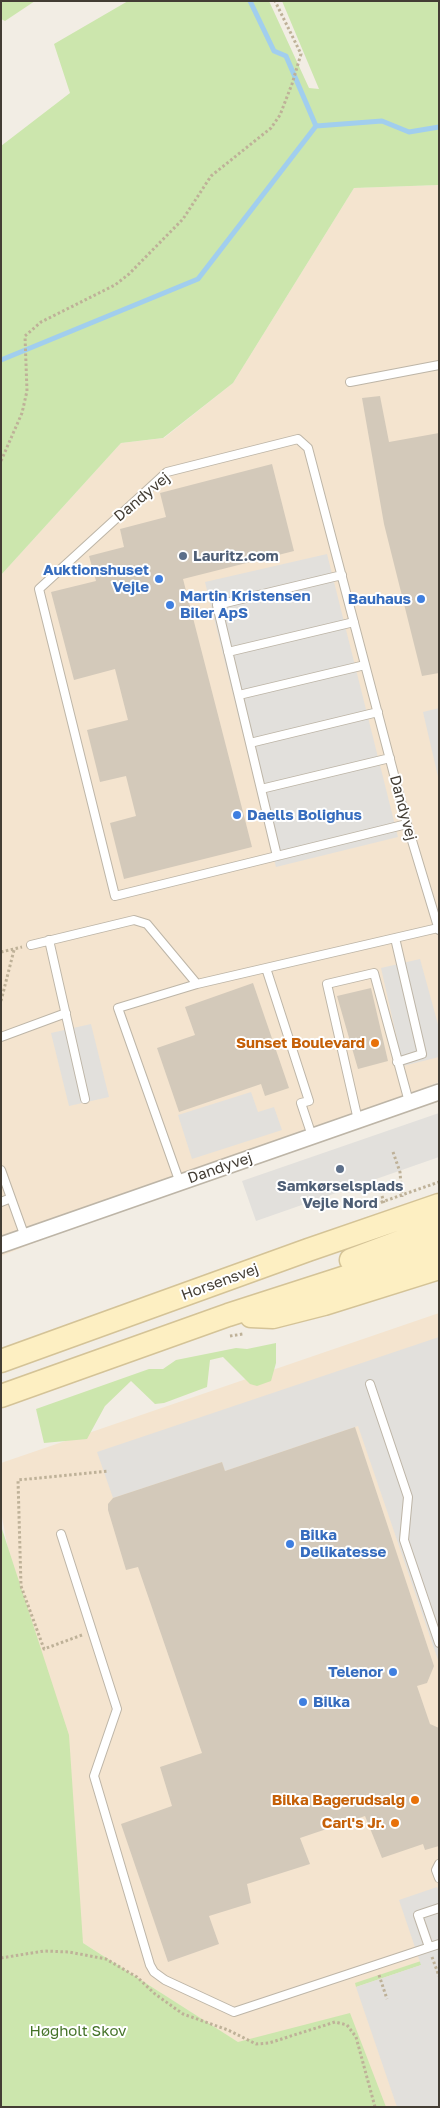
<!DOCTYPE html>
<html>
<head>
<meta charset="utf-8">
<style>
	body { margin:0 }
	#map { position:relative; width:440px; height:2108px; overflow:hidden; background:#f2ede4; font-family:"Golos Text",sans-serif }
	canvas { display:block }
	.frame { position:absolute; inset:0; border:2px solid #433d34; pointer-events:none }
</style>
</head>
<body>
<div id="map">
<canvas width="440" height="2108"></canvas>
<div class="frame"></div>
</div>
<script>
const ctx = document.querySelector('canvas').getContext('2d');
ctx.lineJoin = 'round';
function paint(path, color) {
  ctx.fillStyle = color;
  ctx.fill(path, 'evenodd');
}
function poly(rows) {
  const path = new Path2D();
  for (const r of rows) {
    path.moveTo(r[0], r[1]);
    for (let i = 2; i < r.length; i += 2) path.lineTo(r[i], r[i + 1]);
  }
  return path;
}
function strokePath(path, color, width, dash) {
  ctx.strokeStyle = color;
  ctx.lineWidth = width;
  ctx.lineCap = dash ? 'butt' : 'round';
  ctx.setLineDash(dash || []);
  ctx.stroke(path);
}
function drawText(font, color, halo, rows, align = 'center') {
  ctx.font = font + ' "Golos Text",sans-serif';
  ctx.lineWidth = 4;
  ctx.setLineDash([]);
  ctx.textBaseline = 'middle';
  ctx.strokeStyle = halo;
  ctx.fillStyle = color;
  for (const [text, x, y, turn = 0] of rows) {
    ctx.save();
    ctx.translate(x, y);
    ctx.rotate((+turn || 0) * Math.PI / 180);
    ctx.textAlign = isNaN(turn) ? turn : align;
    if (halo) ctx.strokeText(text, 0, 0);
    ctx.fillText(text, 0, 0);
    ctx.restore();
  }
}
const commercial = poly([
	[439,185,439,1082,1,1256,1,575,121,443,164,438,233,383,354,188],
	[439,1313,439,2107,293,2107,253,2052,83,1943,1,1512,1,1463]
]);
const green = poly([
	[1,1,35,1,5,21,1,19],
	[128,1,269,1,309,88,319,89,282,1,439,1,439,185,354,188,233,383,163,438,121,443,1,575,1,146,70,93,54,44],
	[276,1343,276,1363,271,1381,257,1386,250,1384,223,1357,210,1360,207,1387,164,1403,155,1404,131,1381,105,1406,87,1439,44,1443,36,1409,149,1369,163,1369,176,1360,236,1348,247,1349],
	[1,1526,69,1735,83,1943,238,2042,350,2013,386,2107,1,2107],
	[439,1955,439,1959,356,1987,355,1983]
]);
const parking = poly([
	[327,554,398,837,276,867,205,582],
	[439,708,439,781,423,712],
	[420,959,439,1028,439,1057,403,1066,381,968],
	[91,1024,109,1097,69,1106,51,1033],
	[251,1092,258,1112,274,1107,282,1130,192,1159,178,1115],
	[439,1113,439,1157,256,1221,242,1181],
	[439,1337,439,1663,358,1426,225,1471,222,1462,113,1498,97,1452],
	[437,1887,439,1892,439,2107,397,2107,356,1987,421,1965,399,1900]
]);
const stream = poly([
	[250,1,274,51,286,56,316,126],
	[1,360,198,279,316,126,382,121,409,132,439,127]
]);
const building = poly([
	[380,396,389,442,439,433,439,673,422,676,384,524,362,398],
	[272,464,294,551,183,579,252,847,124,879,110,823,136,816,126,776,100,782,87,730,128,720,115,669,74,680,51,592,96,581,89,556,124,547,120,529,166,517,160,493],
	[253,983,289,1088,265,1096,261,1084,179,1112,157,1048,195,1035,185,1007],
	[371,988,388,1061,358,1069,337,996],
	[355,1427,434,1666,427,1683,417,1686,430,1724,439,1728,439,1846,425,1850,423,1844,382,1858,365,1816,300,1838,310,1864,247,1884,251,1903,209,1916,219,1944,168,1962,121,1824,172,1806,160,1767,202,1753,138,1567,126,1570,108,1510,108,1504,113,1498,222,1462,225,1471]
]);
const path = poly([
	[1,461,22,413,27,391,25,336,41,322,115,285,129,274,183,219,211,176,271,128,280,115,292,84,301,54,275,1],
	[1,952,22,947],
	[1,1001,14,950],
	[393,1152,400,1172,402,1197],
	[382,1196,384,1203],
	[376,1204,439,1182],
	[230,1336,243,1334],
	[82,1635,44,1649,21,1586,18,1480,109,1471],
	[432,1957,439,1976],
	[1,1958,44,1951,69,1952,106,1959,137,1977,155,1994,183,2014,228,2030,256,2044,269,2043,335,2022,347,2025,356,2037,375,2107],
	[379,1975,387,1999]
]);
const lane = poly([
	[350,382,439,365],
	[342,575,217,605,277,856,407,824],
	[228,652,354,622],
	[239,695,365,665],
	[250,743,378,712],
	[261,789,390,758],
	[277,856,115,896,39,589,167,472,298,439,308,448,407,824,439,930],
	[395,938,422,1054,397,1062],
	[49,940,85,1099],
	[31,945,134,920,147,924,197,984],
	[266,968,309,1101,301,1103,312,1136],
	[1,1037,66,1013],
	[358,1120,327,984,374,973,409,1102],
	[1,1170,25,1237],
	[180,1183,118,1008,197,984,438,928],
	[1,1202,11,1198],
	[370,1384,408,1497,404,1540,439,1643],
	[61,1534,117,1709,94,1776,150,1965,154,1972,165,1980,234,2012,439,1944],
	[439,1864,436,1870,439,1878],
	[429,1947,418,1915,439,1908]
]);
const street = poly([
	[1,1245,439,1092]
]);
const secondary = poly([
	[351,1260,439,1227],
	[251,1316,273,1317,324,1304,439,1268],
	[1,1361,308,1250,439,1205],
	[1,1396,228,1315,439,1247]
]);
const markers = [
	[183,556,5,"#5c6f8a"],
	[159,579,5,"#3f7fe0"],
	[421,599,5,"#3f7fe0"],
	[170,605,5,"#3f7fe0"],
	[237,815,5,"#3f7fe0"],
	[375,1043,5,"#e8710a"],
	[340,1169,5,"#5c6f8a"],
	[290,1544,5,"#3f7fe0"],
	[393,1672,5,"#3f7fe0"],
	[303,1702,5,"#3f7fe0"],
	[415,1800,5,"#e8710a"],
	[395,1823,5,"#e8710a"]
];
const streetNames = [
	["Dandyvej",142,497,-40],
	["Dandyvej",403,808,75],
	["Dandyvej",220,1168,-19],
	["Horsensvej",220,1282,-20]
];
const serviceNames = [
	["Lauritz.com",193,556],
	["Samkørselsplads",340,1186,"center"],
	["Vejle Nord",340,1203,"center"]
];
const shopNames = [
	["Auktionshuset",149,570,"right"],
	["Vejle",149,587,"right"],
	["Martin Kristensen",180,596],
	["Biler ApS",180,613],
	["Bauhaus",411,599,"right"],
	["Daells Bolighus",247,815],
	["Bilka",300,1535],
	["Delikatesse",300,1552],
	["Telenor",383,1672,"right"],
	["Bilka",313,1702]
];
const foodNames = [
	["Sunset Boulevard",365,1043],
	["Bilka Bagerudsalg",405,1800],
	["Carl's Jr.",385,1823]
];
const parkNames = [
	["Høgholt Skov",78,2031]
];
paint(commercial, '#f4e4cf');
paint(green, '#cce6ad');
paint(parking, '#e2e0dc');
strokePath(stream, '#a1ceee', 5);
paint(building, '#d3c9ba');
strokePath(lane, '#bdb5a7', 10);
strokePath(street, '#bdb5a7', 18);
strokePath(secondary, '#d4c397', 25);
strokePath(path, '#beb198', 3, [2.5, 2.5]);
strokePath(lane, '#fff', 8);
strokePath(street, '#fff', 15);
strokePath(secondary, '#fdefc2', 22);
for (const [x, y, r, color] of markers) {
  const dot = new Path2D();
  dot.arc(x, y, r, 0, 2 * Math.PI);
  ctx.fillStyle = color;
  ctx.fill(dot);
  strokePath(dot, '#fff', 2);
}
drawText('15px', '#433d34', '#fff', streetNames);
drawText('bold 15px', '#4e5e75', '#fff', serviceNames, 'left');
drawText('bold 15px', '#366cbe', '#fff', shopNames, 'left');
drawText('bold 15px', '#c56008', '#fff', foodNames, 'right');
drawText('15px', '#457329', '#fff', parkNames);
</script>
</body>
</html>
